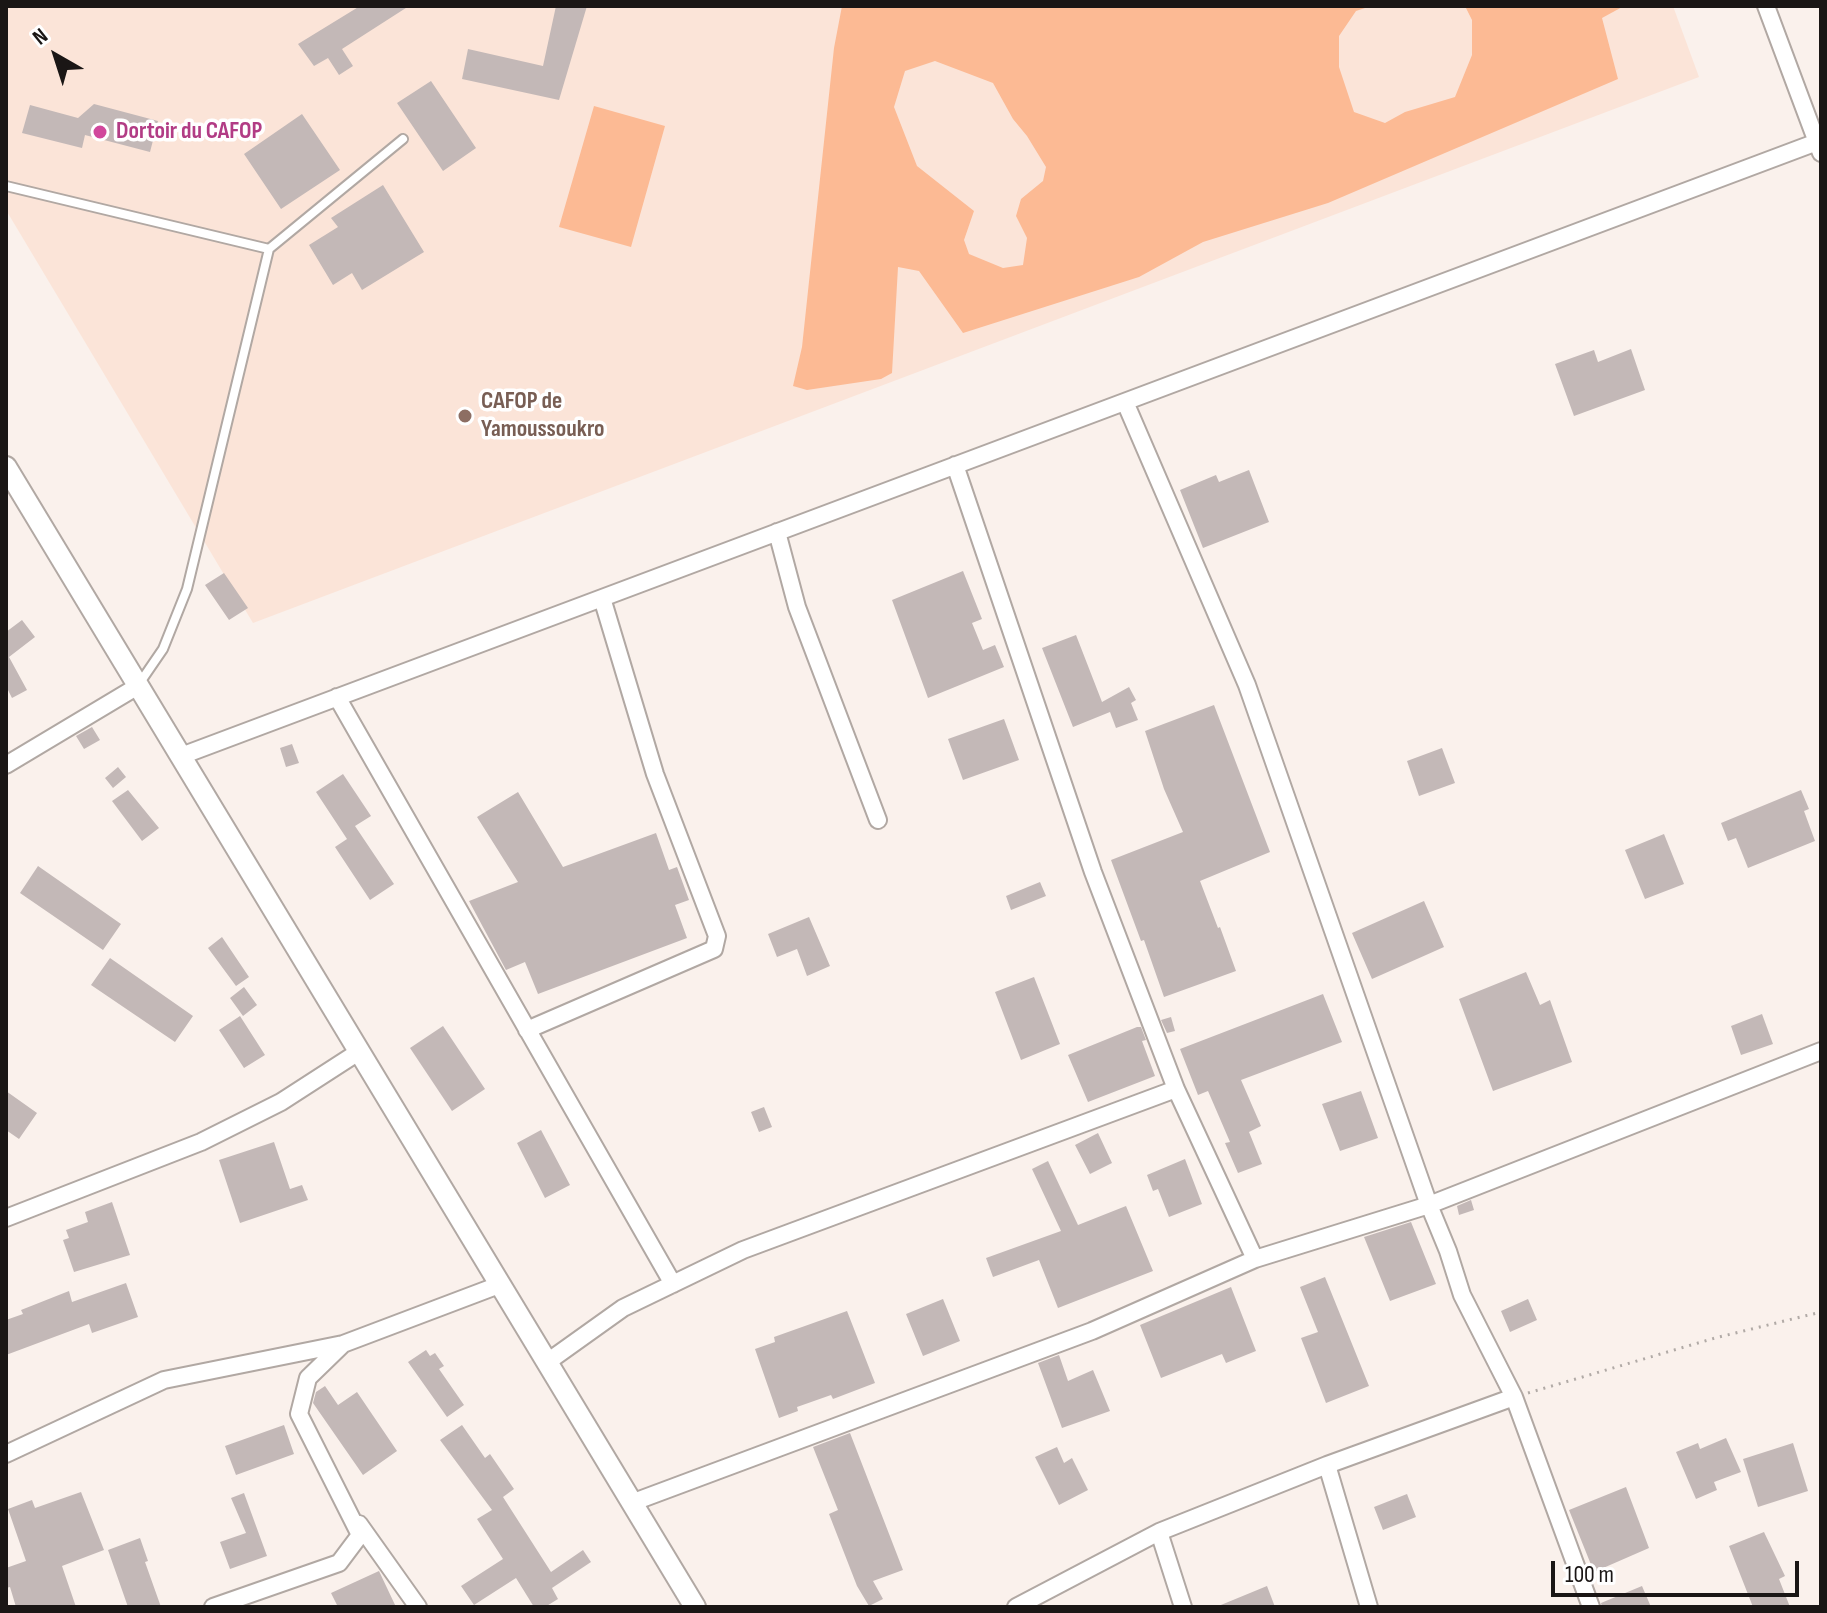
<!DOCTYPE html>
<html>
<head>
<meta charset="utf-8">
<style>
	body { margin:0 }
	#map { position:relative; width:1827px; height:1613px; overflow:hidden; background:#faf1ec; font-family:"Sofia Sans Condensed",sans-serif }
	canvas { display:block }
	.frame { position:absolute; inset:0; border:8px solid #1a1615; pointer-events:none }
	.north { position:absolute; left:16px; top:16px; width:80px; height:80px; -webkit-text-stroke:6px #fff; paint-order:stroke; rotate:321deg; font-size:22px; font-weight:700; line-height:32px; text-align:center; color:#1a1615 }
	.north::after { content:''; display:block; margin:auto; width:28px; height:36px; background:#1a1615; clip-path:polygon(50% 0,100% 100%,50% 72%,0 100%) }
	.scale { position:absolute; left:1551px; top:1561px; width:248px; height:36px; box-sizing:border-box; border:4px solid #1a1615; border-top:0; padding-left:10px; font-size:24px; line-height:28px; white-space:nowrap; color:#1a1615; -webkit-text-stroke:6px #fff; paint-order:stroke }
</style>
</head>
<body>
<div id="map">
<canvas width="1827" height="1613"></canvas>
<div class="frame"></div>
<div class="north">N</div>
<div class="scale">100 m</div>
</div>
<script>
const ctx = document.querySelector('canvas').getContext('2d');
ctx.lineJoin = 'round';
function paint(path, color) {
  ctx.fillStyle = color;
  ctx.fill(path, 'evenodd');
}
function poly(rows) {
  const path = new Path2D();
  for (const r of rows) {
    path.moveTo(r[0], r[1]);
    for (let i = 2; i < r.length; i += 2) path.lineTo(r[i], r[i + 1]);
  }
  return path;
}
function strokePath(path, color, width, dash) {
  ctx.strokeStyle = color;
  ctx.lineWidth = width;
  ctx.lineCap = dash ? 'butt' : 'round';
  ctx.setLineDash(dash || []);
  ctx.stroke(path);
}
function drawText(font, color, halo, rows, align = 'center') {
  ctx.font = font + ' "Sofia Sans Condensed",sans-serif';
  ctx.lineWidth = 7;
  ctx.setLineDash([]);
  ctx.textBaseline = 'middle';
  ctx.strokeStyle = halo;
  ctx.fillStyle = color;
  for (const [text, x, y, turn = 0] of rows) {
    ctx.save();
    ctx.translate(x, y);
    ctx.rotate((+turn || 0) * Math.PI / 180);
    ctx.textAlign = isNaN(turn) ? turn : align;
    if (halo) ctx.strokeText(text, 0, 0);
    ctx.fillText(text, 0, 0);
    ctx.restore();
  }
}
const education = poly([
	[6,6,1673,6,1699,77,253,623,6,210]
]);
const green = poly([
	[842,6,1371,6,1356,11,1339,36,1339,67,1354,112,1385,123,1405,112,1455,97,1472,55,1472,20,1465,6,1624,6,1602,18,1618,79,1328,203,1203,242,1139,277,963,333,919,271,898,267,892,373,881,379,807,390,793,386,802,347,834,48],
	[935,61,993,83,1013,119,1027,136,1046,167,1043,181,1021,199,1016,216,1027,238,1023,265,1003,268,969,254,964,240,974,211,917,166,894,107,905,71],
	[594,106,665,126,631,247,559,227]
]);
const building = poly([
	[360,6,409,6,342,49,353,66,339,75,328,58,314,66,298,44],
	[556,6,587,6,559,100,462,79,468,49,543,66],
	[431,81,476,148,443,171,397,103],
	[94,104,158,121,150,152,85,135,82,148,22,133,30,105,78,118],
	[302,114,340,170,281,209,244,154],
	[383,185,424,252,362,290,352,273,333,285,309,245,338,227,331,218],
	[1631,349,1645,390,1574,416,1555,364,1594,350,1598,362],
	[1249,470,1269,522,1203,548,1180,490,1216,475,1219,482],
	[963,571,982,619,972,623,983,650,995,645,1004,667,928,698,892,600],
	[224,573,248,608,229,620,205,585],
	[22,620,35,637,9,657,27,690,12,698,6,686,6,632],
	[1076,635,1102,702,1129,687,1136,700,1131,703,1138,720,1116,728,1110,712,1073,727,1042,648],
	[1214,705,1270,852,1200,881,1218,928,1220,927,1236,971,1164,997,1144,940,1141,941,1111,860,1183,832,1164,789,1145,731],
	[1004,719,1019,760,963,780,948,739],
	[92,727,100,740,84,749,76,736],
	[292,744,299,763,286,767,280,748],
	[1442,748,1455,783,1419,796,1407,761],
	[118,767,126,777,113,788,105,778],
	[343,774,371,816,355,826,394,884,370,900,335,847,347,839,316,792],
	[128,790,159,828,142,841,112,801],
	[1801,790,1809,809,1804,811,1815,841,1748,868,1736,838,1728,841,1721,823],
	[518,792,563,867,656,833,669,870,677,867,689,900,675,905,687,938,538,994,525,962,506,970,469,901,518,882,477,817],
	[1664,834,1684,884,1645,899,1625,850],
	[38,866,121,924,103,950,20,893],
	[1040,882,1046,896,1011,910,1006,896],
	[1424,901,1444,947,1372,979,1352,933],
	[809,917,830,966,807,976,797,949,777,957,768,934],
	[222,937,249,977,236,986,208,948],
	[110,958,193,1016,175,1042,91,985],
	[1526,972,1540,1005,1550,1000,1572,1062,1493,1091,1459,999],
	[1034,977,1060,1044,1021,1060,995,992],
	[244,987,257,1005,243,1016,230,998],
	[1323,994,1342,1042,1241,1080,1261,1126,1249,1132,1262,1164,1238,1173,1225,1143,1230,1142,1208,1091,1198,1095,1180,1049],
	[1762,1014,1773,1044,1741,1055,1731,1026],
	[240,1016,265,1055,244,1068,219,1030],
	[1171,1017,1175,1031,1167,1033,1161,1020],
	[443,1026,485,1089,452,1111,410,1048],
	[1137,1027,1141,1027,1146,1040,1142,1041,1155,1076,1088,1102,1068,1055],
	[6,1091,37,1113,19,1139,6,1130],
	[1361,1091,1378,1138,1340,1151,1322,1104],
	[764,1107,772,1127,759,1132,751,1112],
	[541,1130,570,1185,545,1198,517,1143],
	[1098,1133,1112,1163,1090,1174,1075,1145],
	[274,1142,290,1189,302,1185,308,1200,240,1223,219,1160],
	[1185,1159,1202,1204,1169,1217,1158,1189,1153,1191,1147,1175],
	[1048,1161,1078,1225,1126,1206,1153,1271,1058,1308,1039,1260,993,1277,986,1258,1061,1231,1032,1169],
	[1471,1200,1474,1210,1459,1215,1457,1206],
	[112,1202,130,1255,74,1272,63,1240,69,1238,66,1230,88,1222,85,1212],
	[1411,1222,1436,1284,1390,1301,1364,1237],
	[1325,1277,1369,1386,1326,1403,1301,1338,1318,1332,1300,1287],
	[126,1283,138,1317,92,1333,89,1324,6,1355,6,1320,23,1314,21,1310,69,1291,72,1302],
	[1231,1287,1256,1351,1226,1363,1222,1354,1161,1378,1140,1325],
	[943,1299,960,1341,923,1356,906,1314],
	[1528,1299,1537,1320,1510,1332,1501,1311],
	[847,1311,875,1383,833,1399,831,1395,797,1407,798,1411,779,1418,755,1349,775,1342,774,1337],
	[426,1350,430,1356,435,1353,444,1366,439,1369,464,1405,447,1417,408,1362],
	[1059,1355,1068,1381,1093,1370,1110,1411,1062,1428,1038,1363],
	[325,1386,338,1405,357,1392,397,1451,363,1475,313,1403,316,1392],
	[284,1425,294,1454,236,1475,225,1446],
	[462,1425,485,1458,490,1454,514,1489,503,1497,551,1572,583,1550,591,1562,552,1588,558,1599,545,1607,534,1607,516,1578,474,1605,461,1586,503,1559,477,1519,492,1510,440,1440],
	[850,1433,903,1570,873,1581,883,1599,869,1606,857,1586,829,1514,838,1510,813,1447],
	[1726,1438,1741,1472,1714,1482,1717,1490,1696,1499,1676,1452,1698,1443,1700,1449],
	[1793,1443,1808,1491,1758,1507,1743,1459],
	[1057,1447,1064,1463,1072,1458,1088,1490,1059,1505,1035,1457],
	[1626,1487,1649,1548,1594,1572,1569,1510],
	[81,1492,104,1550,62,1566,76,1607,16,1607,10,1587,6,1588,6,1568,26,1561,8,1509,32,1500,35,1508],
	[244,1493,267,1556,230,1569,220,1542,246,1533,231,1498],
	[1407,1494,1416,1517,1383,1530,1374,1507],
	[1764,1532,1785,1576,1779,1579,1790,1607,1753,1607,1729,1546],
	[140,1538,148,1561,145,1562,161,1607,128,1607,108,1550],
	[379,1571,396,1607,338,1607,331,1593],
	[1267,1586,1275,1607,1216,1607],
	[1642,1586,1651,1607,1602,1607,1601,1603]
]);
const path = poly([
	[1528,1393,1715,1338,1821,1312]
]);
const service = poly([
	[6,186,269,249,187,589,163,649,139,684],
	[269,249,403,139]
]);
const minor = poly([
	[1766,6,1821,153],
	[1125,402,1247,685,1429,1205,1448,1251,1462,1295,1514,1397,1591,1607],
	[955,465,1093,872,1176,1089,1255,1259,1429,1205,1821,1051],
	[777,532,797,607,878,820],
	[337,697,673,1284],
	[181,756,1817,142],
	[6,765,138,686],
	[527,1030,714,949,717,936,655,774,602,598],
	[6,1218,201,1142,281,1102,360,1051],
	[546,1363,623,1308,743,1250,1176,1089],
	[6,1454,164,1380,343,1344,499,1285],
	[1327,1465,1369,1607],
	[631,1503,1092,1331,1255,1259],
	[359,1524,418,1607],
	[1159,1532,1183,1607],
	[213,1607,339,1563,360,1535,299,1414,308,1378,342,1345],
	[1016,1607,1159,1532,1327,1465,1514,1397]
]);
const tertiary = poly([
	[6,467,695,1607]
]);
const markers = [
	[100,132,8,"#d1479c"],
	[465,416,8,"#8d6e63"]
];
const hotelNames = [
	["Dortoir du CAFOP",116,132]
];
const educationNames = [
	["CAFOP de",481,402],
	["Yamoussoukro",481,430]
];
paint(education, '#fbe4d8');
paint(green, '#fcba94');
paint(building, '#c3b8b7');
strokePath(service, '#b1a8a3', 12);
strokePath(minor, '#b1a8a3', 20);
strokePath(tertiary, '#b1a8a3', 24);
strokePath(path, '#b1aaa6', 3, [2, 6]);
strokePath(service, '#fff', 8);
strokePath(minor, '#fff', 16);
strokePath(tertiary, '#fff', 20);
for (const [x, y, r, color] of markers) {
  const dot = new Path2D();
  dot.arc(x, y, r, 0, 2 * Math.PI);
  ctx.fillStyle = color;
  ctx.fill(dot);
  strokePath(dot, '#fff', 3);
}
drawText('bold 24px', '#b23c85', '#fff', hotelNames, 'left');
drawText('bold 24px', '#785e54', '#fff', educationNames, 'left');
</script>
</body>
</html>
